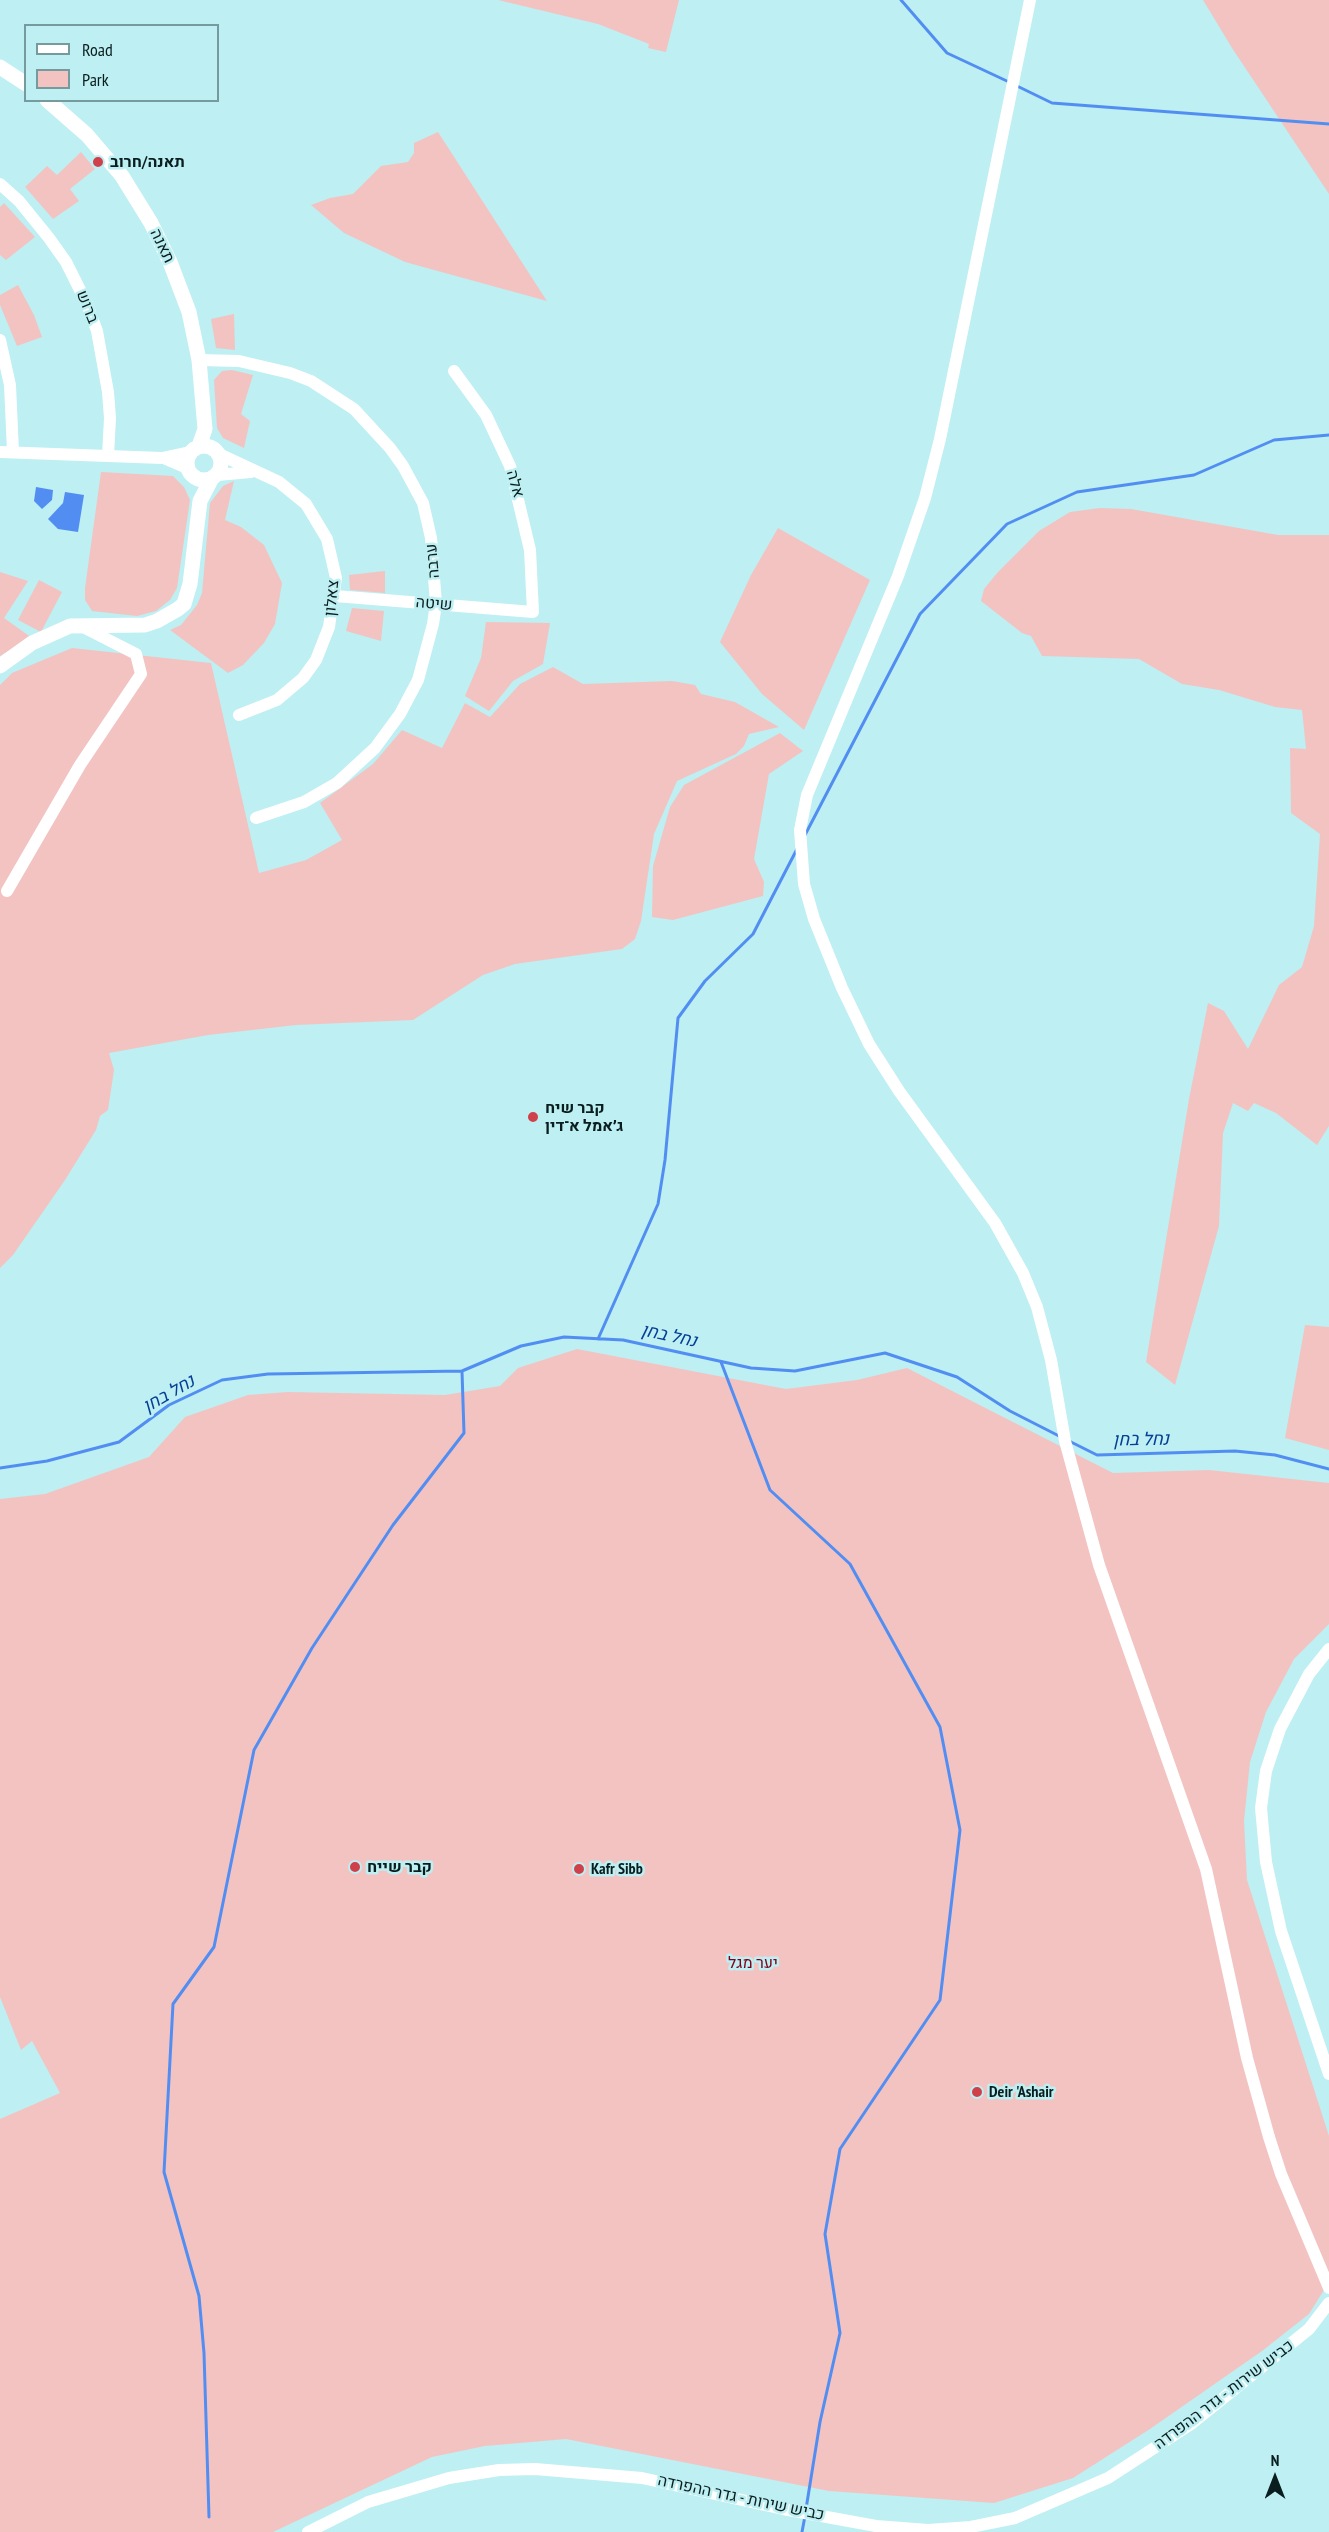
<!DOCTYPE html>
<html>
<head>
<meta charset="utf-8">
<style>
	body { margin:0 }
	#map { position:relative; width:1329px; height:2532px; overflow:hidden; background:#beeff2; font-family:"PT Sans Narrow",sans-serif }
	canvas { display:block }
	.legend { position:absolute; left:24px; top:24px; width:195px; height:78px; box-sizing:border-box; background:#beeff2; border:2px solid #769b9e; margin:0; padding:8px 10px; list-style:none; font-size:18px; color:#0b1e1f }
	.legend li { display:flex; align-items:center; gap:12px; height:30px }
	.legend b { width:30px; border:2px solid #769b9e }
	.north { position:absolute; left:1245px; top:2448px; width:60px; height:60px; -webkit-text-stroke:4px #beeff2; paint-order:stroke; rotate:0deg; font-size:16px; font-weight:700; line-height:24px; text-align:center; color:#0b1e1f }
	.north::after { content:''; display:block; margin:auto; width:21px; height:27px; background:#0b1e1f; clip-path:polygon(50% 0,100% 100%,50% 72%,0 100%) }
</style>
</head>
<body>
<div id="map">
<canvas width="1329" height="2532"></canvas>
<ul class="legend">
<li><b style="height:8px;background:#fff"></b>Road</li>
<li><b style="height:16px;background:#f3c3c2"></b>Park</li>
</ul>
<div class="north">N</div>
</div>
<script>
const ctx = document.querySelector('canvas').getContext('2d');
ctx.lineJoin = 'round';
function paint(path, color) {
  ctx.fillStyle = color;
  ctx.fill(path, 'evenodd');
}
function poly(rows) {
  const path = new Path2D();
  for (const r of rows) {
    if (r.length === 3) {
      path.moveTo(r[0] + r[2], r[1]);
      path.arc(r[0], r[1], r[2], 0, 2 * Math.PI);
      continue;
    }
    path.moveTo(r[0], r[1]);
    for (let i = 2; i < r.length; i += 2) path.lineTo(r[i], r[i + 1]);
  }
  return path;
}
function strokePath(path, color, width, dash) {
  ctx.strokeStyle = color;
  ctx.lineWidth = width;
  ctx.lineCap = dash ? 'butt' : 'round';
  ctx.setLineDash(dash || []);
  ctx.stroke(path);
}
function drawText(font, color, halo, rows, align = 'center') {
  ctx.font = font + ' "PT Sans Narrow",Heebo,sans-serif';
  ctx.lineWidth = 5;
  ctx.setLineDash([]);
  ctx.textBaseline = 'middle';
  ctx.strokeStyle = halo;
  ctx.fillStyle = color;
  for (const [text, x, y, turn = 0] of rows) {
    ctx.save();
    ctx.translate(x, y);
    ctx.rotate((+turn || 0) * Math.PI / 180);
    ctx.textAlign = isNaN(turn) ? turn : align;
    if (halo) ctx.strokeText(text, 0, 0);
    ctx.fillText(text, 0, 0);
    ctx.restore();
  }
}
const green = poly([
	[498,0,679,0,666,52,648,48,649,44,598,24],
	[1203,0,1329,0,1329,194,1232,48],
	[438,132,543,295,547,301,405,262,344,233,311,205,330,198,353,194,381,166,408,162,414,153,414,143],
	[81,152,95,169,70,189,79,201,53,219,25,187,47,166,57,175],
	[4,203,35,237,6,260,0,255,0,207],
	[18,285,34,315,42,337,17,346,0,305,0,295],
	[234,314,235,350,216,348,211,319],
	[232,370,253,375,241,414,250,421,244,448,223,438,217,428,214,380,222,371],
	[101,472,173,476,184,487,190,500,177,588,170,600,156,611,137,616,92,611,85,600,85,588],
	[234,481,225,520,241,527,264,545,282,583,275,624,264,643,243,665,228,673,170,630,181,625,197,605,202,593,210,503,223,486],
	[1100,508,1131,509,1278,535,1329,535,1329,1126,1317,1145,1276,1113,1254,1103,1248,1111,1233,1103,1223,1133,1219,1226,1175,1385,1146,1362,1189,1099,1208,1003,1224,1011,1248,1049,1279,985,1302,967,1314,926,1320,834,1291,813,1290,748,1306,749,1302,710,1275,707,1219,690,1182,684,1139,659,1042,656,1031,636,1022,633,981,601,984,589,998,572,1039,531,1070,512],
	[778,528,870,580,804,730,762,694,720,642,751,575],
	[385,571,385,593,350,590,349,575],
	[0,572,28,581,4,618,32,638,0,656],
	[39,580,62,592,41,632,18,620],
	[352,608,384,611,381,641,346,631],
	[486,622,550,623,543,664,513,681,489,711,465,696,481,658],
	[72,648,211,663,259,873,306,860,342,840,320,803,373,764,402,730,442,748,465,703,490,717,520,684,553,667,583,684,672,681,695,685,701,694,735,702,779,727,749,734,744,746,736,754,677,781,654,834,641,921,635,939,622,949,515,964,483,975,413,1020,296,1025,208,1035,109,1053,114,1070,108,1110,100,1116,96,1130,65,1180,13,1255,0,1268,0,685,12,673],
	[780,733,803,751,769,774,754,859,764,882,763,896,673,920,652,917,653,866,670,807,684,785],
	[1305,1325,1329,1327,1329,1450,1285,1438],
	[577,1349,786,1389,857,1380,907,1368,1113,1473,1209,1470,1329,1483,1329,1624,1294,1659,1266,1712,1250,1762,1244,1821,1247,1880,1329,2136,1329,2282,1309,2314,1262,2351,1150,2429,1073,2478,994,2503,829,2491,566,2439,485,2446,432,2457,273,2532,0,2532,0,2119,60,2093,32,2041,21,2050,0,1997,0,1499,45,1494,149,1457,185,1417,248,1395,288,1392,445,1395,500,1386,518,1368]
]);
const water = poly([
	[36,487,53,490,52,500,42,509,34,501],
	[65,492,84,495,78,532,58,529,48,519,63,503]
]);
const stream = poly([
	[901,0,947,53,1009,82],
	[1015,85,1052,103,1329,124],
	[805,835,920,614,1007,524,1077,492,1194,475,1274,440,1329,435],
	[598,1339,658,1204,665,1160,678,1018,705,981,753,934,797,849],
	[721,1362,770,1490,850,1564,940,1727,960,1830,940,2000,840,2149,825,2234,840,2333,820,2422,806,2509],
	[1069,1441,1097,1455,1235,1451,1275,1455,1329,1469],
	[0,1468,47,1461,119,1442,169,1405,222,1380,268,1374,462,1371,521,1346,564,1337,623,1340,751,1368,795,1371,885,1353,957,1377,1010,1411,1061,1437],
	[209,2517,204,2353,199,2296,164,2172,173,2004,214,1947,254,1750,312,1648,393,1525,464,1433,462,1371],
	[802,2532,805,2516]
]);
const minor = poly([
	[1030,0,940,439,925,498,898,576,807,795,800,830,804,884,814,919,842,988,869,1044,899,1091,995,1223,1023,1273,1037,1307,1051,1360,1065,1441,1099,1565,1206,1869,1247,2058,1269,2137,1281,2174,1329,2288],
	[0,184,19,201,49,238,66,262,87,304,97,331,108,392,110,418,108,456],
	[0,340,10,385,13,452],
	[199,360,239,361,290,373,311,381,354,409,390,448,403,466,423,503,431,538,436,604,433,624,418,680,400,714,375,748,337,783,304,802,256,818],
	[0,452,162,458,190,452],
	[219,454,279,482,306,504,327,539,336,578,329,627,316,660,303,678,277,700,239,715],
	[166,459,187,468],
	[217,475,251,472],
	[335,596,533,612,530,550,510,466,486,415,454,371],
	[7,891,80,765,141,674,136,654,81,626],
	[1329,1649,1309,1674,1280,1729,1266,1771,1261,1808,1266,1862,1281,1931,1329,2074],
	[308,2532,368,2502,449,2478,499,2470,535,2469,642,2478,783,2509,876,2526,928,2530,971,2527,1015,2518,1108,2478,1191,2424,1309,2329,1329,2303]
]);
const tertiary = poly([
	[0,67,26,84],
	[47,100,87,135,122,176,151,223,170,262,189,312,199,360,205,429,199,446],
	[204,463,17],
	[0,666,32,643,70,626,145,625,157,621,178,609,184,604,190,584,200,501,212,478]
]);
const markers = [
	[98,162,6,"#d0404b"],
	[533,1117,6,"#d0404b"],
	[355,1867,6,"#d0404b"],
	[579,1869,6,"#d0404b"],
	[977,2092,6,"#d0404b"]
];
const poiNames = [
	["תאנה/חרוב",110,162],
	["קבר שיח",545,1108],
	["ג׳אמל א־דין",545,1126],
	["קבר שייח",367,1867],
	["Kafr Sibb",591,1869],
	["Deir 'Ashair",989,2092]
];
const streetNames = [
	["תאנה",162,246,64],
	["ברוש",87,307,68],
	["אלה",515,484,74],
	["ערבה",433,561,-95],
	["צאלון",332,598,-84],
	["שיטה",434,604,5],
	["כביש שירות - גדר ההפרדה",1224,2395,-37],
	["כביש שירות - גדר ההפרדה",741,2498,12]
];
const parkNames = [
	["יער מגל",753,1963]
];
const waterNames = [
	["נחל בחן",669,1336,12],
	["נחל בחן",169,1394,-30],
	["נחל בחן",1141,1440,-1]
];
paint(green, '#f3c3c2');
paint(water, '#528ef2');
strokePath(stream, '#528ef2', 3);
strokePath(minor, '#fff', 12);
strokePath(tertiary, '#fff', 15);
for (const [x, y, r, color] of markers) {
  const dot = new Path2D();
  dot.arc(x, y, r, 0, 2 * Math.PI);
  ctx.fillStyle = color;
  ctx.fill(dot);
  strokePath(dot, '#beeff2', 2);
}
drawText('bold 16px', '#0b1e1f', '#beeff2', poiNames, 'left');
drawText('16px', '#0b1e1f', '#beeff2', streetNames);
drawText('16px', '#80001c', '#beeff2', parkNames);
drawText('italic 18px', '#063f96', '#beeff2', waterNames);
</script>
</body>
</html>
